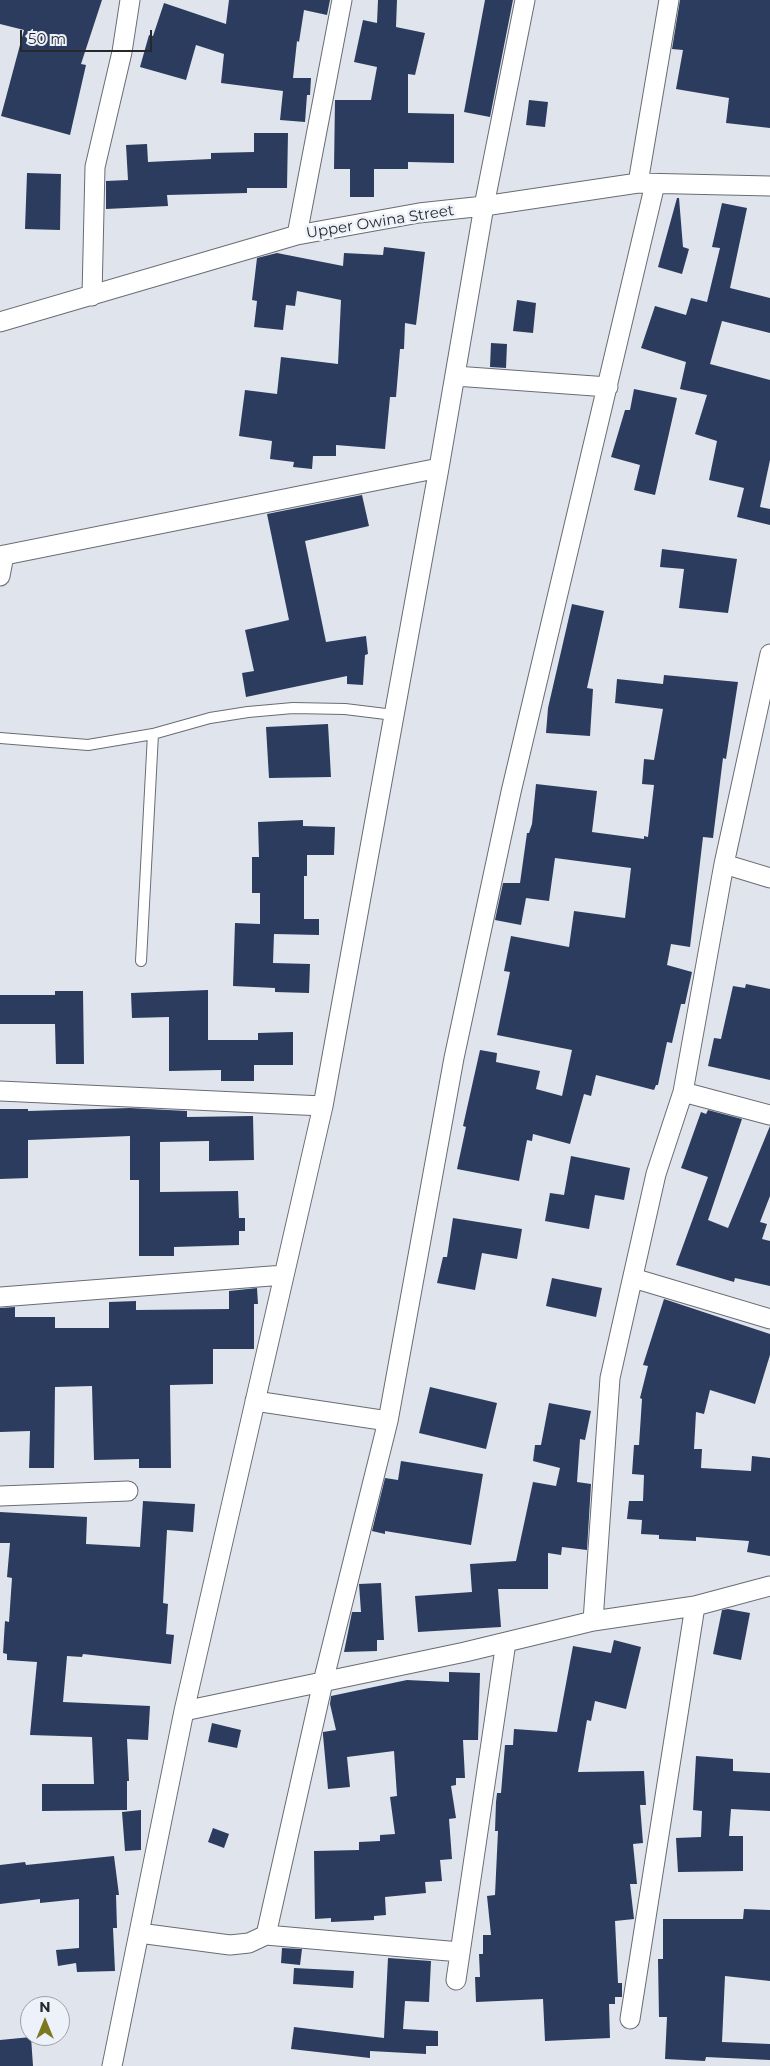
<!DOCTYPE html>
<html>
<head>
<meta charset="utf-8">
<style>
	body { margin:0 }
	#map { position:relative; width:770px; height:2066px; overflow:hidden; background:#e0e4ec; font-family:Montserrat,sans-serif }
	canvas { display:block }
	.north { position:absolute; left:20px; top:1996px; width:50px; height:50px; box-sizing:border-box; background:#edf1f9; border:1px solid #9ea1a7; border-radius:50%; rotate:0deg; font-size:14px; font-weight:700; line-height:20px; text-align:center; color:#27282b }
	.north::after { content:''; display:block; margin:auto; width:18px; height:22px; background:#7b791f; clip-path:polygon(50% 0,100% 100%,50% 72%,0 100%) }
	.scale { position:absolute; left:20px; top:30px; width:132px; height:22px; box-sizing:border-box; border:2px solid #27282b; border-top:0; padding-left:6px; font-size:15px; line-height:18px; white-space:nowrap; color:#27282b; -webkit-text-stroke:4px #edf1f9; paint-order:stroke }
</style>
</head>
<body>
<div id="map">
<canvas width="770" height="2066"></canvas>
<div class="north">N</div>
<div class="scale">50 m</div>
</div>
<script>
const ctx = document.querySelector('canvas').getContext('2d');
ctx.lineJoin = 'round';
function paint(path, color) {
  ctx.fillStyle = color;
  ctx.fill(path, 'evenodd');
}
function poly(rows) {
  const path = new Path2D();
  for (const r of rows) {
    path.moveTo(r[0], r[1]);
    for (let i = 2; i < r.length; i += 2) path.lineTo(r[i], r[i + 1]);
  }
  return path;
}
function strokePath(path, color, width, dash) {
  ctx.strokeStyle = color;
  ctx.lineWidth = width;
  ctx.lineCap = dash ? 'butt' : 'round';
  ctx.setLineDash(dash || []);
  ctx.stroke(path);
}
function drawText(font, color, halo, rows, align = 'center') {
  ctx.font = font + ' Montserrat,sans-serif';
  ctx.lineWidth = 5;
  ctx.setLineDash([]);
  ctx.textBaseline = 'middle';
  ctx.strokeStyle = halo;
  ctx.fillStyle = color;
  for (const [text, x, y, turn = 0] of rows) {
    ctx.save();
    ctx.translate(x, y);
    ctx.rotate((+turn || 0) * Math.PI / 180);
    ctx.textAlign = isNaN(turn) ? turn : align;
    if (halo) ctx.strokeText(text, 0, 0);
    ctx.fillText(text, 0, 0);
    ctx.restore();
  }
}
const building = poly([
	[0,0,102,0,81,64,86,65,70,135,1,116,24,30,0,24],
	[229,0,330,0,327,15,304,10,299,42,297,41,293,78,311,78,310,95,307,95,305,122,280,120,283,91,221,83,224,54,196,45,186,80,140,67,149,35,153,36,164,3,226,24],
	[378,0,397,0,396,27,425,33,415,75,408,74,408,113,454,114,454,163,408,162,408,169,374,169,374,197,350,197,350,169,334,169,335,100,371,100,377,67,354,62,363,20,377,23],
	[485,0,513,0,490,117,464,112],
	[680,0,770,0,770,128,726,123,729,98,676,89,683,50,672,49],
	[529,100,548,102,545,127,526,125],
	[254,133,288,133,287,188,247,188,247,193,167,195,168,206,106,209,106,181,128,180,126,145,147,144,148,162,211,159,211,153,254,152],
	[27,173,61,174,60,230,25,229],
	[677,198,679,198,683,247,689,249,682,274,658,267],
	[722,203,747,208,730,288,770,298,770,333,722,321,710,364,770,380,770,460,760,507,770,509,770,525,737,517,744,488,709,480,717,441,695,434,707,395,680,389,686,362,641,348,655,306,686,315,691,298,707,302,720,248,712,247],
	[384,247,425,252,416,325,405,323,404,349,400,349,396,397,390,397,385,449,336,445,336,456,313,456,312,469,293,467,294,462,270,459,272,441,239,436,245,390,277,394,281,357,338,364,341,300,297,291,295,306,286,305,283,330,254,327,257,301,252,300,257,258,277,253,343,266,344,253,383,255],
	[517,300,536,303,533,333,513,331],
	[491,343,507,344,506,368,490,367],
	[634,389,677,398,655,495,634,490,640,465,611,457,625,410,630,410],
	[362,495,369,526,305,541,326,642,366,636,368,654,365,655,363,685,347,684,347,676,246,697,242,673,254,671,245,630,289,620,267,514],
	[662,549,737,559,728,613,679,608,684,569,660,567],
	[572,604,604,611,587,688,593,689,590,736,546,733,548,708],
	[664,675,738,682,726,759,723,758,713,838,703,837,690,947,671,944,667,965,692,972,685,1004,681,1004,672,1043,667,1042,658,1085,656,1085,654,1090,596,1075,591,1096,584,1094,570,1144,533,1134,532,1141,527,1140,519,1181,457,1169,466,1127,463,1126,480,1050,497,1053,496,1062,540,1071,536,1089,562,1096,572,1050,497,1035,510,972,504,971,511,936,569,947,574,911,625,918,631,868,555,858,549,901,526,898,521,925,495,920,503,883,520,883,527,833,529,833,532,824,536,784,597,791,592,832,644,839,644,836,648,837,654,785,642,784,644,759,654,760,663,709,615,703,617,679,663,684],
	[328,724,331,777,269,778,266,727],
	[303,820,303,826,335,827,334,855,307,855,307,876,304,876,304,919,319,919,319,935,274,934,273,963,310,964,309,993,275,992,275,988,233,986,235,923,260,924,260,893,252,893,252,857,259,857,258,822],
	[746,984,770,989,770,1080,708,1066,714,1038,721,1039,733,986,745,988],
	[208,990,208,1040,258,1040,258,1033,293,1032,293,1065,254,1065,254,1081,221,1081,221,1070,169,1071,169,1017,132,1018,131,993],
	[55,991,83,991,84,1064,56,1064,55,1024,0,1024,0,995,55,995],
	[130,1108,187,1111,187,1117,253,1116,254,1160,209,1161,209,1141,160,1142,160,1192,238,1191,239,1218,245,1218,245,1231,239,1231,239,1245,174,1247,174,1256,139,1256,139,1180,130,1180,130,1136,28,1140,28,1178,0,1179,0,1109,28,1109,28,1111],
	[708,1110,742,1119,708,1220,728,1228,770,1126,770,1196,760,1222,767,1224,762,1239,770,1241,770,1286,735,1278,734,1282,676,1265,708,1177,681,1168,701,1112,706,1114],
	[571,1156,630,1168,624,1200,595,1195,589,1229,545,1221,550,1193,564,1195],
	[453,1218,522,1229,517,1259,482,1253,475,1290,437,1283,443,1257,447,1257],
	[552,1278,602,1288,596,1317,546,1306],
	[257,1288,258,1304,254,1304,254,1349,213,1349,213,1384,170,1385,171,1468,139,1468,139,1459,94,1460,92,1386,55,1387,54,1468,29,1468,30,1431,0,1432,0,1308,15,1307,15,1317,55,1317,55,1328,109,1328,109,1302,136,1301,136,1310,229,1309,229,1291],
	[664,1299,770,1334,770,1355,755,1404,710,1390,704,1414,696,1412,694,1449,702,1449,701,1468,751,1471,752,1456,770,1458,770,1556,747,1552,749,1541,696,1537,696,1541,659,1539,659,1535,641,1534,642,1520,627,1519,629,1501,643,1501,644,1475,632,1474,634,1445,639,1445,642,1399,640,1398,648,1366,643,1365],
	[430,1387,497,1403,486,1449,419,1433],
	[549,1403,591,1411,585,1440,580,1439,577,1482,591,1484,587,1550,562,1547,561,1555,548,1553,548,1589,498,1589,501,1627,418,1632,415,1596,472,1592,470,1564,516,1561,533,1482,556,1486,560,1468,533,1461,535,1445,541,1445],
	[401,1461,483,1474,471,1545,385,1531,385,1534,372,1531,385,1478,398,1480],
	[143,1501,195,1504,193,1532,167,1530,163,1603,168,1604,166,1634,174,1635,171,1664,83,1654,82,1657,67,1656,63,1702,150,1706,148,1740,127,1739,129,1781,127,1781,127,1810,42,1811,42,1784,94,1784,92,1737,30,1735,37,1662,7,1660,7,1654,3,1653,5,1621,9,1622,12,1578,7,1577,10,1543,0,1543,0,1512,87,1517,86,1544,140,1547],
	[381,1583,384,1640,377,1640,377,1651,344,1652,352,1612,361,1612,359,1584],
	[728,1609,750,1613,741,1660,713,1654,722,1610],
	[614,1640,641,1647,626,1709,595,1701,591,1721,587,1720,578,1772,644,1771,646,1805,640,1805,643,1843,633,1844,637,1884,630,1884,634,1919,615,1921,618,1983,622,1983,622,1997,615,1997,615,2004,609,2004,610,2038,545,2041,543,1999,476,2002,475,1977,480,1977,479,1954,483,1954,483,1935,491,1935,487,1896,495,1895,498,1831,495,1831,496,1802,497,1793,501,1793,505,1745,513,1745,514,1729,557,1732,573,1646,611,1653],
	[449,1672,480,1673,478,1740,463,1740,465,1778,456,1778,456,1785,451,1786,456,1818,449,1819,452,1859,440,1860,442,1881,425,1882,426,1893,385,1897,386,1915,374,1916,374,1920,331,1922,331,1918,315,1919,314,1851,359,1850,359,1842,380,1841,380,1835,395,1834,390,1797,397,1796,394,1751,347,1757,350,1787,328,1789,323,1735,323,1732,336,1730,330,1704,331,1696,407,1680,449,1682],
	[212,1723,241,1730,237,1748,208,1742],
	[696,1756,733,1759,733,1771,770,1773,770,1811,731,1809,729,1836,743,1836,743,1871,678,1872,676,1838,701,1837,702,1811,693,1810],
	[141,1810,141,1850,125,1851,122,1812],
	[213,1828,229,1834,224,1848,208,1842],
	[114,1856,119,1895,116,1895,117,1928,113,1928,115,1971,77,1972,76,1963,58,1966,56,1950,79,1948,79,1899,40,1903,40,1899,0,1904,0,1865,25,1862,26,1865],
	[744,1909,770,1910,770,1981,725,1976,722,2042,770,2044,770,2060,706,2057,705,2061,665,2059,667,2017,659,2017,658,1959,663,1959,663,1919,743,1919],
	[282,1948,302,1949,300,1965,281,1963],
	[388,1958,431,1961,429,2002,405,2001,403,2029,438,2031,438,2046,426,2046,426,2054,370,2051,370,2058,291,2049,294,2027,384,2038],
	[294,1968,354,1971,353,1988,293,1984],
	[31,2037,33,2066,0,2066,0,2040]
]);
const service = poly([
	[0,738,88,745,153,734,210,718,248,712,293,708,345,709,394,715],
	[141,961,153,734]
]);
const minor = poly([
	[638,183,669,0],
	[297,235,342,0],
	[92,296,95,167,122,52,130,0],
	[0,322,297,235,419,213,484,206,638,183,770,186],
	[455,376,608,387],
	[0,556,439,468],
	[0,576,4,555],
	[724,864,770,878],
	[0,1091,323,1106],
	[683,1092,770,1115],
	[633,1278,770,1319],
	[0,1297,284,1275],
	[255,1401,388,1421,454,1058,511,792,655,184],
	[0,1496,128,1491],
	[593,1621,610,1378,656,1174,683,1092,724,864,770,654],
	[184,1711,465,1652,593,1621,695,1606,770,1586],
	[139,1933,230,1945,249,1943,266,1935,323,1682,388,1421],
	[266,1935,460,1952],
	[456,1980,506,1642],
	[630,2019,695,1606],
	[112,2066,184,1711,323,1106,439,468,484,206,525,0]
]);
const streetNames = [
	["Upper Owina Street",380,222,-9]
];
paint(building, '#2c3c5e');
strokePath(service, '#696c73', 12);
strokePath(minor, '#696c73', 21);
strokePath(service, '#fff', 10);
strokePath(minor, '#fff', 19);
drawText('15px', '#27282b', '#edf1f9', streetNames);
</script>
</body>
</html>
